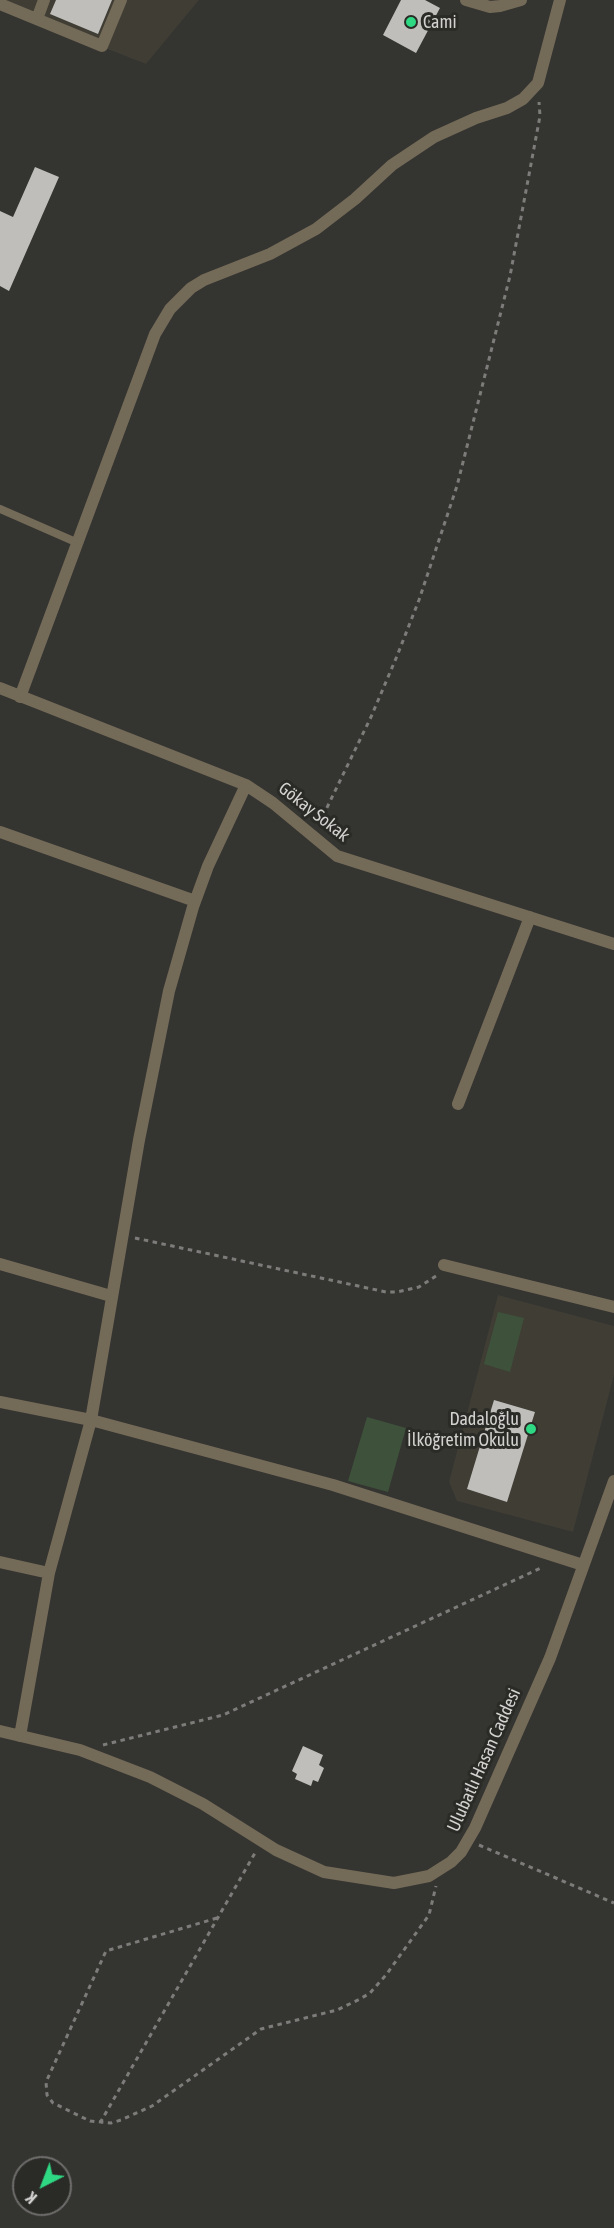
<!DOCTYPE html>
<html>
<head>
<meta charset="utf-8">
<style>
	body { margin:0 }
	#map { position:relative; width:614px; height:2228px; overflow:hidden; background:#343431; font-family:"Asap Condensed",sans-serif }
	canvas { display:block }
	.north { position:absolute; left:12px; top:2156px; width:60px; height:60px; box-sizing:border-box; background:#2a2a27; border:2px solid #6e6d6b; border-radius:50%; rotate:222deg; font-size:16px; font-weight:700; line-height:24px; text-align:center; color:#d3d2d0 }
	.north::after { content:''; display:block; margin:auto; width:21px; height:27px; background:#2fd883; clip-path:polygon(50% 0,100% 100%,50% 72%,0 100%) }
</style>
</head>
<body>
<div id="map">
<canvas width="614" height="2228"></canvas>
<div class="north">K</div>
</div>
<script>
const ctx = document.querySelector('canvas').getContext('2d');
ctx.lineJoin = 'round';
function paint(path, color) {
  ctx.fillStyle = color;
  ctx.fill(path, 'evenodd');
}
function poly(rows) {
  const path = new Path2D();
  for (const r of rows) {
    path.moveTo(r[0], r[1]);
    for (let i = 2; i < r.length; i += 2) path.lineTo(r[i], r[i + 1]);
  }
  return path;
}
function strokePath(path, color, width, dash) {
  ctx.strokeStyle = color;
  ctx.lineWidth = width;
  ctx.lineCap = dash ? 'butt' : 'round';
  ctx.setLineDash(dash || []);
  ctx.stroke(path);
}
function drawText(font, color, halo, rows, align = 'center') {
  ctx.font = font + ' "Asap Condensed",sans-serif';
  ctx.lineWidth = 6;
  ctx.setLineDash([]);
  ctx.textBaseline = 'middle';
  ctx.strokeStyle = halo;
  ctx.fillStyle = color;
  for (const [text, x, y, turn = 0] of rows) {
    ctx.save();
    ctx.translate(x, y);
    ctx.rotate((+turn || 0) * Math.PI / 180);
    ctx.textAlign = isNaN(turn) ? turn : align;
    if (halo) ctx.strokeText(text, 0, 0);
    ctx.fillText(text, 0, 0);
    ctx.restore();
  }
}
const built = poly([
	[0,0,199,0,146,64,0,7],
	[498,1295,614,1326,614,1375,573,1532,457,1501,449,1482]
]);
const green = poly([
	[498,1312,524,1318,510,1372,484,1364],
	[367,1417,406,1428,388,1492,348,1481]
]);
const building = poly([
	[56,0,112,0,98,34,50,14],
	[401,0,425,0,440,8,416,53,383,35],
	[35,167,59,177,9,291,0,286,0,211,13,217],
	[494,1400,535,1412,507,1502,467,1489],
	[303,1746,323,1755,319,1765,324,1768,318,1782,313,1780,311,1786,295,1779,297,1774,292,1771]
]);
const path = poly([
	[319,824,371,717,397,656,419,600,457,486,510,276,540,116,539,102],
	[135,1238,386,1292,397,1292,419,1287,436,1276],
	[103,1745,223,1715,543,1567],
	[479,1845,614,1903],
	[217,1918,106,1951,46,2082,47,2095,53,2103,90,2121,111,2123,121,2120,152,2106,261,2029,337,2010,360,1999,370,1993,386,1975,429,1915,436,1886],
	[100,2123,255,1853]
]);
const lane = poly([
	[0,509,78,543]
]);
const street = poly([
	[466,0,490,7,500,6,521,0],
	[0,4,102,46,121,0],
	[37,19,44,0],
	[0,688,246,785,273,803,337,856,614,944],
	[20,697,155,334,170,309,191,288,204,280,270,254,316,229,355,199,392,165,434,137,476,118,507,108,523,99,538,83,560,0],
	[0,832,195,901],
	[458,1104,530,917],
	[0,1264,111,1296],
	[444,1265,614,1307],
	[0,1402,91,1420,333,1485,583,1565],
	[0,1562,49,1573],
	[0,1731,80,1750,150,1777,203,1804,276,1850,324,1872,394,1883,429,1876,451,1862,461,1852,475,1828,550,1658,614,1481],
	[20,1736,49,1573,91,1420,139,1140,169,991,193,907,208,866,246,785]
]);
const markers = [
	[411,22,6,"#2fd883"],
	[531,1429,6,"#2fd883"]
];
const poiNames = [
	["Cami",423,22],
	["Dadaloğlu",519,1419,"right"],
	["İlköğretim Okulu",519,1440,"right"]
];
const streetNames = [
	["Gökay Sokak",314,812,38],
	["Ulubatlı Hasan Caddesi",484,1760,-66]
];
paint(built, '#3f3d34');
paint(green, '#3e523b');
paint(building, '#bfbeba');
strokePath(path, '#7d7c7a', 3, [4.5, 4.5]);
strokePath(lane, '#746a58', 8);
strokePath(street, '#746a58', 12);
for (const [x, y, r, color] of markers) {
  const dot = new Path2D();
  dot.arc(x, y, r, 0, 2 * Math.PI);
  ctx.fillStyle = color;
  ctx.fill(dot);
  strokePath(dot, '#2a2a27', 2);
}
drawText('18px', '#d3d2d0', '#2a2a27', poiNames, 'left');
drawText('18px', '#d3d2d0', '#2a2a27', streetNames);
</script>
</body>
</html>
